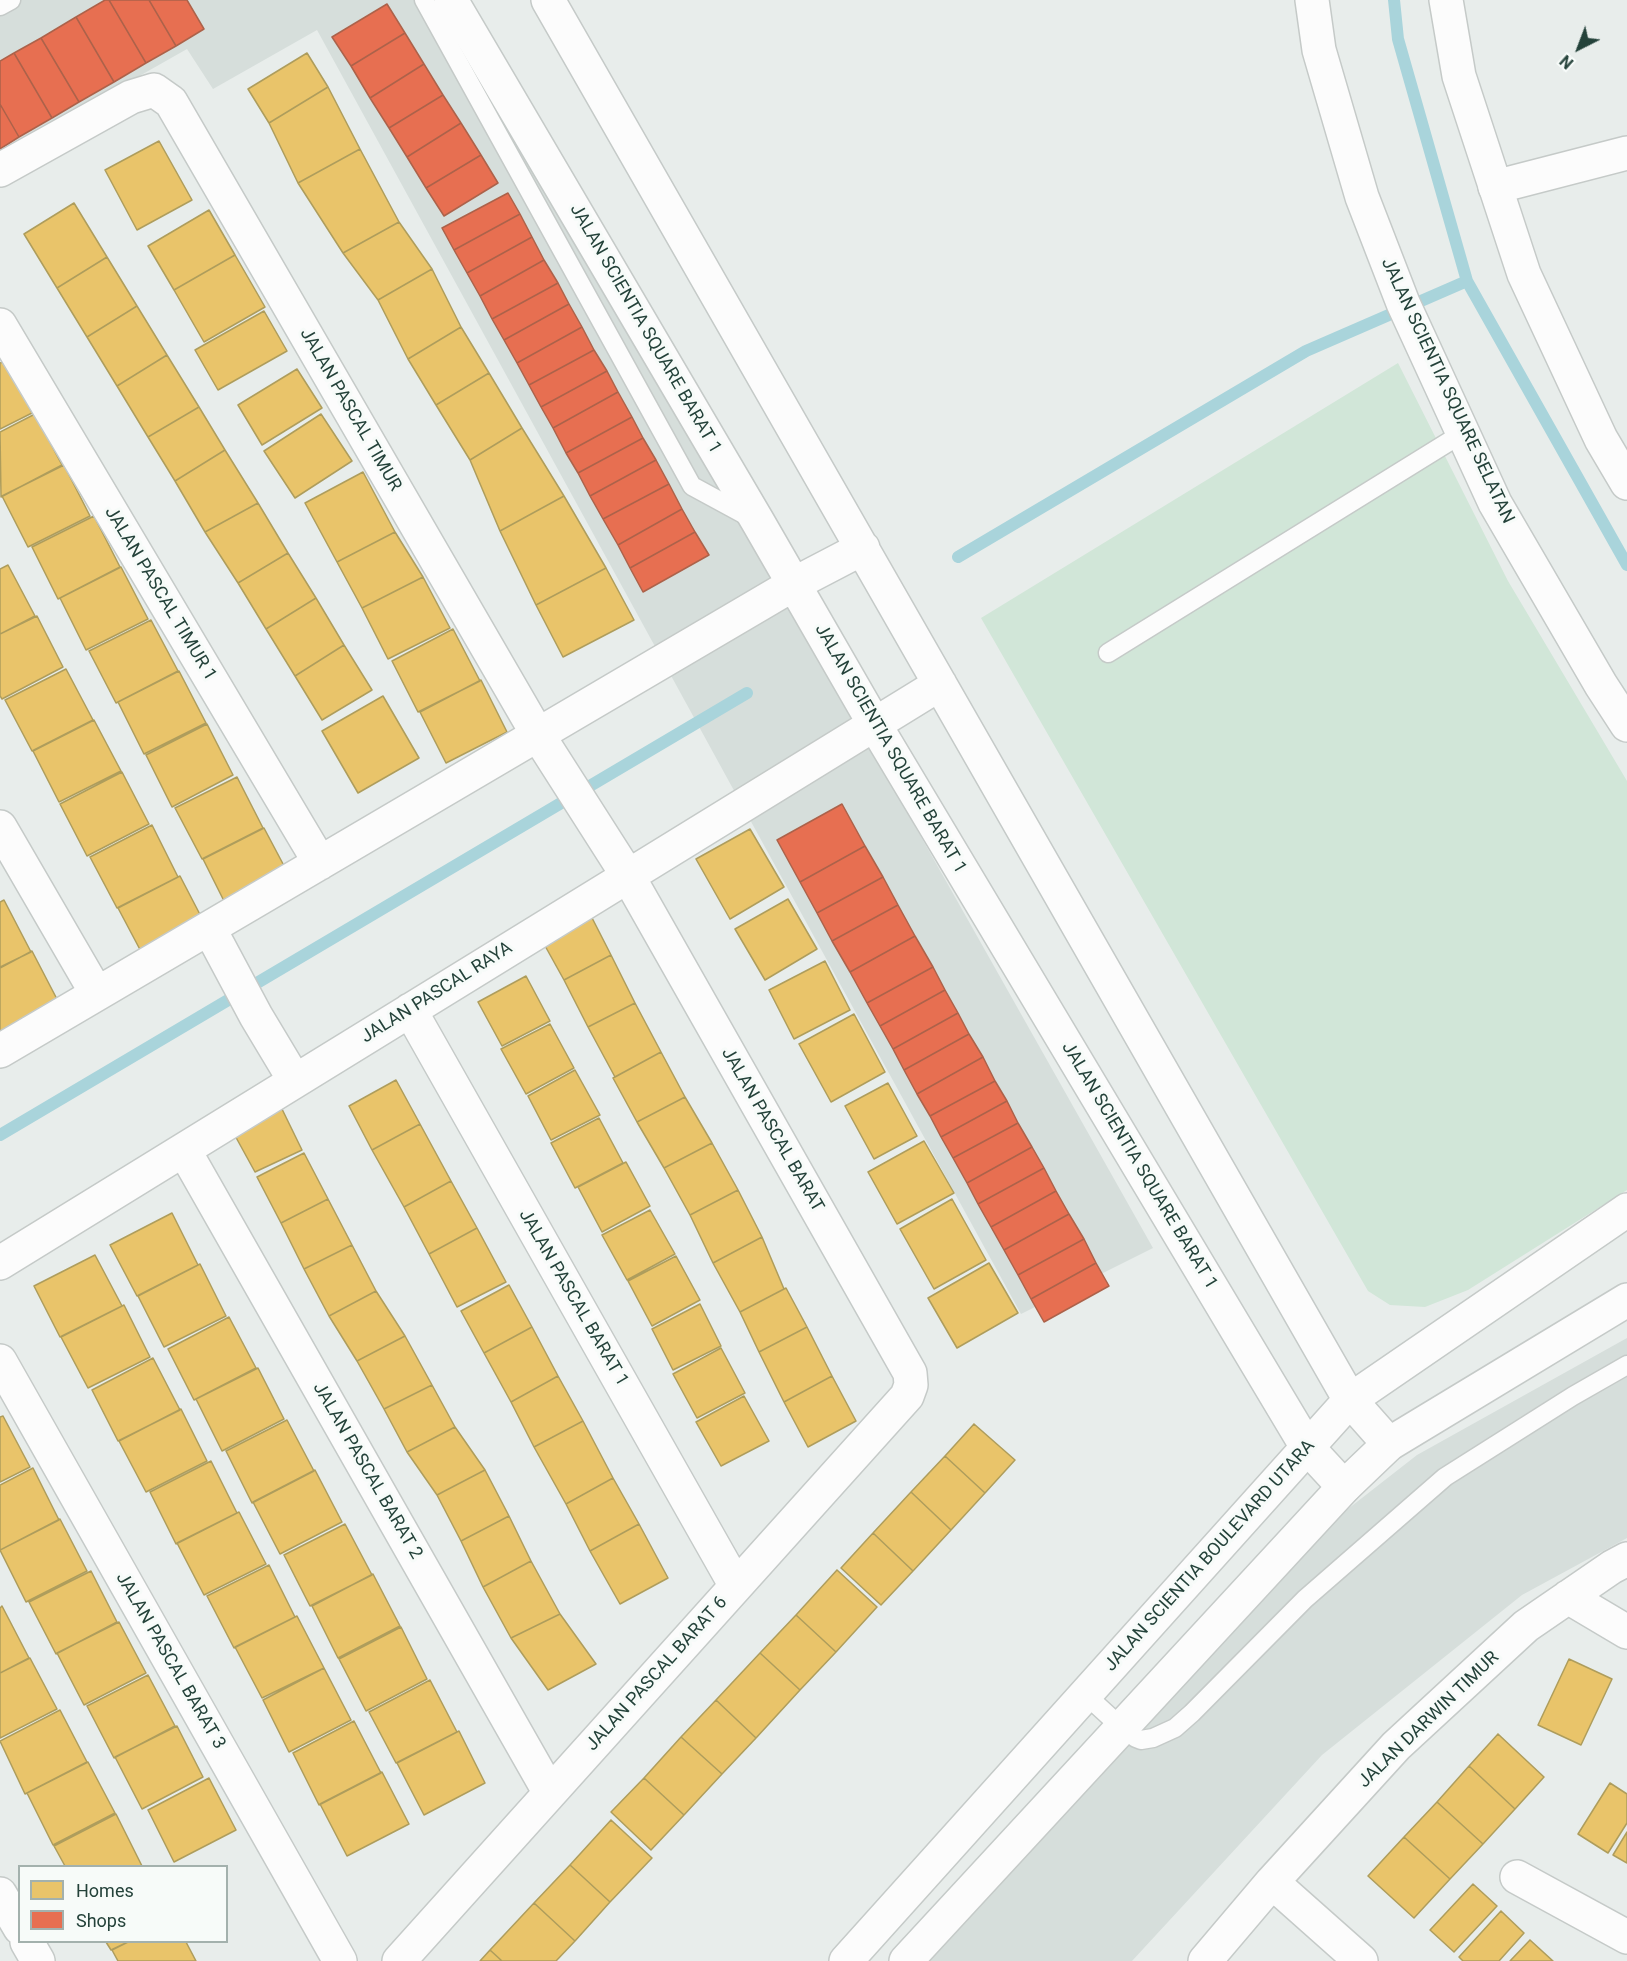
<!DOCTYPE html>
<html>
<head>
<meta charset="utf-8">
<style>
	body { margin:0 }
	#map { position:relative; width:1627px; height:1961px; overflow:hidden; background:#e8edeb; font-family:Roboto,sans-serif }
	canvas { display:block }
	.legend { position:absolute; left:18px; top:1865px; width:210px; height:78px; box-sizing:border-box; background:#f7fbf9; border:2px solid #a3b1ad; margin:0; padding:8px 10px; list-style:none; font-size:18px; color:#24423a }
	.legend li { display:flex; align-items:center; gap:12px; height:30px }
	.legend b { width:30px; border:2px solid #a3b1ad }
	.north { position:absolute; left:1549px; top:18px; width:60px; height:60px; -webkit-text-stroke:4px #f7fbf9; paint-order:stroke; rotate:222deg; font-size:16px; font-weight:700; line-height:24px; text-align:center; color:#24423a }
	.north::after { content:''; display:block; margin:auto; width:21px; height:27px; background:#24423a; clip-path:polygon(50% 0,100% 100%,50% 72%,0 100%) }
</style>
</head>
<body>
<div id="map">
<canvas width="1627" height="1961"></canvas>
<ul class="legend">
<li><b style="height:16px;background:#e9c46a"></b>Homes</li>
<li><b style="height:16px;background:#e76f51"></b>Shops</li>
</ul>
<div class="north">N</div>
</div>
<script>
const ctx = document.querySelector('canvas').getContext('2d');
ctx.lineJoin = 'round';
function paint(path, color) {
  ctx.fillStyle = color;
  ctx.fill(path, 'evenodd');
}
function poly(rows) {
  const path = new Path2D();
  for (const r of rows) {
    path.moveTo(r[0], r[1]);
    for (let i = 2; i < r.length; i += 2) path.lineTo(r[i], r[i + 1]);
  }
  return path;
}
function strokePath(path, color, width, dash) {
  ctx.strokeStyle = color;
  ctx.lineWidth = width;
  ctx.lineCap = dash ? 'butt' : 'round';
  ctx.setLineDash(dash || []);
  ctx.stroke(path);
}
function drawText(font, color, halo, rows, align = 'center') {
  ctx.font = font + ' Roboto,sans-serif';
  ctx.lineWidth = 6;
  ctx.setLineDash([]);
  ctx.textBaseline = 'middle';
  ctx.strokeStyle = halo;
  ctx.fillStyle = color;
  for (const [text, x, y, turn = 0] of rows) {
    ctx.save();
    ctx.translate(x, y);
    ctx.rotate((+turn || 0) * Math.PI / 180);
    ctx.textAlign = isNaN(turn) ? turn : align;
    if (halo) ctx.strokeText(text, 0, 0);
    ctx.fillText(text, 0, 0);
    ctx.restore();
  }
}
const built = poly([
	[0,0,449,0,1153,1248,1021,1314,317,30,213,89,187,49,0,155],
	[1627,1338,1627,1538,1522,1595,1322,1755,1132,1961,907,1961,1248,1587,1417,1455]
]);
const green = poly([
	[1398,363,1508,581,1627,781,1627,1190,1468,1290,1425,1307,1390,1305,1368,1291,981,618]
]);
const homes = poly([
	[307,53,328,87,269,123,248,89,307,53],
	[328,87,360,149,298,183,269,123,328,87],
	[159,141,192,200,137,230,105,170,159,141],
	[360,149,399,222,343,253,298,183,360,149],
	[74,203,107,257,57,288,24,234,74,203],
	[209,210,235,255,174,290,148,246,209,210],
	[399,222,432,269,378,300,343,253,399,222],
	[235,255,265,307,204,342,174,290,235,255],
	[107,257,137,306,87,337,57,288,107,257],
	[432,269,461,327,408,359,378,300,432,269],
	[137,306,167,355,117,386,87,337,137,306],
	[264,311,287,351,218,390,195,350,264,311],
	[461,327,489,373,436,405,408,359,461,327],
	[167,355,199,407,148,437,117,386,167,355],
	[6,361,32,413,0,429,0,363,6,361],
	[297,369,322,408,262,445,238,405,297,369],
	[489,373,522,428,470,460,436,405,489,373],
	[199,407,225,450,175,481,148,437,199,407],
	[35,414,62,465,1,497,0,432,35,414],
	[321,414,352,461,295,498,264,451,321,414],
	[522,428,564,496,500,531,470,460,522,428],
	[225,450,258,503,205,532,175,481,225,450],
	[64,465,90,516,28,547,2,496,64,465],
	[363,472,395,532,337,562,305,503,363,472],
	[564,496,606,568,536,605,500,531,564,496],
	[258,503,288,553,238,583,205,532,258,503],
	[94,516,120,567,58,599,32,547,94,516],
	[395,532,423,577,362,608,337,562,395,532],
	[288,553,316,598,266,629,238,583,288,553],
	[8,565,35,616,0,634,0,569,8,565],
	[121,567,148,619,86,650,60,598,121,567],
	[606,568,634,620,563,657,536,605,606,568],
	[423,577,450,628,388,659,362,608,423,577],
	[316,598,344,645,295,676,266,629,316,598],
	[37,616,63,667,2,699,0,696,0,634,37,616],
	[151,620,178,671,116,703,89,651,151,620],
	[453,629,480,681,418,712,392,661,453,629],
	[344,645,372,690,322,720,295,676,344,645],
	[66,669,93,720,32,751,5,700,66,669],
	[179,671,206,723,144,754,118,702,179,671],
	[481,680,507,732,446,763,420,712,481,680],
	[383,696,419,758,358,793,322,731,383,696],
	[94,720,121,771,59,802,33,751,94,720],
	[207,724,233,775,172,807,146,755,207,724],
	[122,772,149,824,87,856,60,804,122,772],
	[237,777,263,828,202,859,175,808,237,777],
	[152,825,178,877,117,908,90,857,152,825],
	[264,828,291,879,229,911,203,859,264,828],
	[750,829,784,887,730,919,696,859,750,829],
	[180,876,207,928,145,959,118,908,180,876],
	[788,899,817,949,765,980,735,929,788,899],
	[4,900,31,952,0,967,0,902,4,900],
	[588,910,611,955,564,980,539,935,588,910],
	[32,951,59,1003,0,1033,0,968,32,951],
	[611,955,635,1003,588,1027,564,980,611,955],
	[825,961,850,1010,794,1039,769,990,825,961],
	[526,976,550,1021,502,1046,478,1002,526,976],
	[635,1003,661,1052,615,1077,588,1027,635,1003],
	[854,1014,885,1072,831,1102,799,1044,854,1014],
	[550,1024,574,1068,526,1094,501,1049,550,1024],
	[661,1052,685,1097,637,1122,613,1078,661,1052],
	[575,1070,600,1115,551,1140,528,1096,575,1070],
	[396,1080,420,1124,372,1150,349,1106,396,1080],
	[888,1083,917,1136,874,1159,845,1106,888,1083],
	[685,1097,712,1143,664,1168,637,1122,685,1097],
	[281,1107,302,1150,255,1172,233,1132,281,1107],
	[599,1118,623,1163,575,1188,551,1143,599,1118],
	[420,1124,451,1181,404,1207,372,1150,420,1124],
	[924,1141,954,1193,897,1224,868,1172,924,1141],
	[712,1143,738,1190,690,1215,664,1168,712,1143],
	[304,1153,328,1199,281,1223,257,1177,304,1153],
	[626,1162,650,1206,602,1232,578,1187,626,1162],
	[451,1181,477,1228,429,1254,404,1207,451,1181],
	[738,1190,762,1237,713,1263,690,1215,738,1190],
	[328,1199,352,1245,304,1269,281,1223,328,1199],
	[952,1199,986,1260,934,1289,900,1229,952,1199],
	[650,1210,675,1254,627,1280,602,1235,650,1210],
	[172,1213,198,1265,137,1296,110,1245,172,1213],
	[477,1228,506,1282,457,1307,429,1254,477,1228],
	[762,1237,784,1289,740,1312,713,1263,762,1237],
	[352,1245,376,1291,329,1316,304,1269,352,1245],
	[95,1255,122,1306,60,1337,34,1286,95,1255],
	[676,1256,700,1300,652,1326,628,1281,676,1256],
	[989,1263,1018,1313,957,1348,928,1298,989,1263],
	[200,1264,226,1316,164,1347,138,1296,200,1264],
	[509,1285,532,1327,484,1353,461,1311,509,1285],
	[786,1288,807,1327,759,1352,740,1312,786,1288],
	[376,1291,405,1336,357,1361,329,1316,376,1291],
	[700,1304,721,1346,673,1370,652,1329,700,1304],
	[124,1305,150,1357,88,1388,61,1337,124,1305],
	[229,1317,256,1368,194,1400,168,1349,229,1317],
	[532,1327,558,1376,511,1402,484,1353,532,1327],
	[807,1327,832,1376,784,1402,759,1352,807,1327],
	[405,1336,432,1385,384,1409,357,1361,405,1336],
	[721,1348,745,1393,697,1418,673,1374,721,1348],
	[153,1358,180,1410,118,1441,92,1390,153,1358],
	[258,1368,284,1419,222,1451,196,1399,258,1368],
	[558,1376,583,1421,534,1447,511,1402,558,1376],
	[832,1376,856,1421,808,1447,784,1402,832,1376],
	[432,1385,455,1427,407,1452,384,1409,432,1385],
	[744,1396,769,1441,721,1466,696,1422,744,1396],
	[181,1409,207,1461,146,1492,119,1441,181,1409],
	[3,1416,30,1467,0,1482,0,1417,3,1416],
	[287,1420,314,1471,252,1503,226,1451,287,1420],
	[583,1421,613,1478,566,1504,534,1447,583,1421],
	[974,1424,1015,1460,985,1493,945,1456,974,1424],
	[455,1427,485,1470,437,1495,407,1452,455,1427],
	[945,1456,985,1493,951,1530,911,1492,945,1456],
	[211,1461,237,1513,176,1544,150,1492,211,1461],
	[33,1468,59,1520,0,1550,0,1485,33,1468],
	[315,1470,342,1522,280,1554,253,1502,315,1470],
	[485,1470,509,1516,461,1541,437,1495,485,1470],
	[613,1478,639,1524,590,1551,566,1504,613,1478],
	[911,1492,951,1530,913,1571,873,1533,911,1492],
	[239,1512,266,1564,204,1595,177,1543,239,1512],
	[509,1516,531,1561,483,1587,461,1541,509,1516],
	[60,1519,87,1571,26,1602,0,1550,60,1519],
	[345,1524,372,1575,310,1606,284,1555,345,1524],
	[639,1524,668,1578,620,1604,590,1551,639,1524],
	[873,1533,913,1571,881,1605,841,1568,873,1533],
	[531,1561,560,1614,511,1638,483,1587,531,1561],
	[269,1565,295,1617,234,1648,207,1596,269,1565],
	[837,1570,877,1607,836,1652,796,1615,837,1570],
	[91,1571,117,1622,56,1654,29,1602,91,1571],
	[373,1574,400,1626,338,1658,312,1606,373,1574],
	[2,1606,29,1658,0,1673,0,1608,2,1606],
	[560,1614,596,1664,548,1690,511,1638,560,1614],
	[796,1615,836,1652,800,1690,760,1653,796,1615],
	[297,1616,324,1668,262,1698,235,1647,297,1616],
	[119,1622,146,1673,84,1705,57,1653,119,1622],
	[401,1627,427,1679,366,1711,339,1659,401,1627],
	[760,1653,800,1690,756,1738,716,1700,760,1653],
	[30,1658,57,1709,0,1738,0,1673,30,1658],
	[1569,1659,1612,1679,1581,1745,1538,1725,1569,1659],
	[324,1668,351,1720,289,1752,263,1700,324,1668],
	[148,1675,175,1726,114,1758,87,1706,148,1675],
	[430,1680,457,1732,396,1763,369,1712,430,1680],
	[716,1700,756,1738,722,1774,681,1737,716,1700],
	[60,1710,87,1762,25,1794,0,1741,60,1710],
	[354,1721,381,1773,319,1805,293,1753,354,1721],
	[177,1726,203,1777,142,1809,115,1757,177,1726],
	[459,1731,485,1783,424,1815,397,1763,459,1731],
	[1498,1734,1544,1777,1515,1809,1469,1766,1498,1734],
	[681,1737,722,1774,684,1815,644,1778,681,1737],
	[88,1762,115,1813,53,1845,27,1793,88,1762],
	[1469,1766,1515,1809,1483,1844,1437,1802,1469,1766],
	[382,1772,409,1824,347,1856,320,1804,382,1772],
	[209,1778,236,1830,174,1862,148,1810,209,1778],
	[644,1778,684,1815,651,1850,611,1812,644,1778],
	[1610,1783,1627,1794,1627,1823,1608,1853,1578,1834,1610,1783],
	[1437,1802,1483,1844,1450,1879,1404,1837,1437,1802],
	[116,1814,142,1866,65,1866,54,1846,116,1814],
	[611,1820,652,1858,610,1902,570,1865,611,1820],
	[1627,1832,1627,1863,1613,1855,1627,1832],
	[1404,1837,1450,1879,1414,1918,1368,1876,1404,1837],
	[570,1865,610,1902,575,1941,534,1903,570,1865],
	[1473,1884,1497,1906,1454,1952,1430,1930,1473,1884],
	[534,1903,575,1941,556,1961,502,1961,490,1950,534,1903],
	[1501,1911,1524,1933,1499,1961,1463,1961,1459,1957,1501,1911],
	[1530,1940,1553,1961,1510,1961,1530,1940],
	[106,1942,128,1942,111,1950,106,1942],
	[128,1942,186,1942,196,1961,118,1961,112,1950,128,1942],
	[490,1950,502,1961,480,1961,490,1950]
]);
const shops = poly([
	[105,0,109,0,146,63,114,82,76,17,105,0],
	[109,0,149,0,176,46,146,63,109,0],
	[149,0,187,0,204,29,176,46,149,0],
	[387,4,405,33,351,66,332,37,387,4],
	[76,17,114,82,79,102,41,38,76,17],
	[405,33,424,64,370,98,351,66,405,33],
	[41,38,79,102,52,118,14,53,41,38],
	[14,53,52,118,19,137,0,104,0,61,14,53],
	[424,64,443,95,389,128,370,98,424,64],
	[443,95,461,123,407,157,389,128,443,95],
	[0,104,19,137,0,149,0,104],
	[461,123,481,155,426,188,407,157,461,123],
	[481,155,498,183,444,216,426,188,481,155],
	[508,193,520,214,454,250,442,228,508,193],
	[520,214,532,237,467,273,454,250,520,214],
	[532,237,544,260,480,296,467,273,532,237],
	[544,260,558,283,492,319,480,296,544,260],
	[558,283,569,304,504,340,492,319,558,283],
	[569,304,582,327,517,363,504,340,569,304],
	[582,327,594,350,529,385,517,363,582,327],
	[594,350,607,371,541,407,529,385,594,350],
	[607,371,618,392,553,428,541,407,607,371],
	[618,392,632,417,566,453,553,428,618,392],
	[632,417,643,438,578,473,566,453,632,417],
	[643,438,656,460,590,496,578,473,643,438],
	[656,460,669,484,603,519,590,496,656,460],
	[669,484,682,509,618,545,603,519,669,484],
	[682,509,695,532,630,568,618,545,682,509],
	[695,532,709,555,643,592,630,568,695,532],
	[842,804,865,846,800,882,777,840,842,804],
	[865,846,883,877,817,913,800,882,865,846],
	[883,877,898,905,832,941,817,913,883,877],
	[898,905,915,936,850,972,832,941,898,905],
	[915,936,933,967,867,1003,850,972,915,936],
	[933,967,945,990,880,1026,867,1003,933,967],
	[945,990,958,1013,893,1049,880,1026,945,990],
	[958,1013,969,1034,904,1070,893,1049,958,1013],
	[969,1034,983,1057,917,1094,904,1070,969,1034],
	[983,1057,995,1081,930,1116,917,1094,983,1057],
	[995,1081,1007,1101,941,1137,930,1116,995,1081],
	[1007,1101,1018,1123,953,1158,941,1137,1007,1101],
	[1018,1123,1032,1147,967,1183,953,1158,1018,1123],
	[1032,1147,1044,1168,978,1204,967,1183,1032,1147],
	[1044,1168,1056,1191,991,1227,978,1204,1044,1168],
	[1056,1191,1069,1214,1004,1250,991,1227,1056,1191],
	[1069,1214,1084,1239,1018,1275,1004,1250,1069,1214],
	[1084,1239,1096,1263,1031,1299,1018,1275,1084,1239],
	[1096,1263,1109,1286,1044,1322,1031,1299,1096,1263]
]);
const stream = poly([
	[1394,0,1398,39,1467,281,1627,565],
	[958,557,1306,351,1467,281],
	[0,1135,747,693]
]);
const service = poly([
	[424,0,692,486,751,518],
	[0,6,11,0],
	[1108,653,1463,433],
	[1086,1695,1121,1727,1136,1738,1141,1740,1153,1738,1175,1728,1192,1713,1305,1599,1445,1477,1573,1396,1627,1365]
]);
const minor = poly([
	[451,0,758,522,875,725,1307,1447,1344,1487],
	[548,0,1350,1400,1389,1444],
	[0,170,131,97,154,90,171,102,538,735,628,876,910,1373,911,1385,907,1396,399,1961],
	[1495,187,1627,153],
	[0,325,320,863],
	[0,827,97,994],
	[209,928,256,1016,295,1081],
	[410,1010,736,1586],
	[0,1051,794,584,863,548],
	[184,1150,550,1793],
	[0,1263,940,684],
	[0,1361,340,1961],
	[1568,1597,1627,1632],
	[1517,1877,1627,1937],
	[1272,1882,1361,1961],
	[0,1894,20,1928],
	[27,1942,38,1961],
	[1205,1961,1272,1882,1396,1746,1526,1626,1612,1567,1627,1559]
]);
const tertiary = poly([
	[1312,0,1319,50,1362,197,1403,303,1495,503,1601,685,1627,725],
	[1446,0,1459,76,1524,274,1601,439,1627,483],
	[846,1961,1350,1400,1627,1210],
	[906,1961,1344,1487,1389,1444,1627,1300]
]);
const streetNames = [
	["JALAN SCIENTIA SQUARE BARAT 1",645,329,60],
	["JALAN SCIENTIA SQUARE SELATAN",1447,391,65],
	["JALAN PASCAL TIMUR",350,410,60],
	["JALAN PASCAL TIMUR 1",160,594,59],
	["JALAN SCIENTIA SQUARE BARAT 1",890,749,60],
	["JALAN PASCAL RAYA",437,993,-32],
	["JALAN PASCAL BARAT",772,1130,60],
	["JALAN SCIENTIA SQUARE BARAT 1",1139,1166,59],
	["JALAN PASCAL BARAT 1",573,1298,60],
	["JALAN PASCAL BARAT 2",367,1471,60],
	["JALAN SCIENTIA BOULEVARD UTARA",1210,1556,-48],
	["JALAN PASCAL BARAT 3",170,1661,60],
	["JALAN PASCAL BARAT 6",657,1674,-48],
	["JALAN DARWIN TIMUR",1429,1720,-44]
];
paint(built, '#d6dedb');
paint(green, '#d1e6d8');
paint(homes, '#e9c46a');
strokePath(homes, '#ae9d5c', 1.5);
paint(shops, '#e76f51');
strokePath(shops, '#ac624a', 1.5);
strokePath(stream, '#a9d4db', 12);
strokePath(service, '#c5cac8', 21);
strokePath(minor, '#c5cac8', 36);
strokePath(tertiary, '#c5cac8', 36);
strokePath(service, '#fcfcfc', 18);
strokePath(minor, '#fcfcfc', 33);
strokePath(tertiary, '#fcfcfc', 33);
drawText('18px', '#24423a', '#f7fbf9', streetNames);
</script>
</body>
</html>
